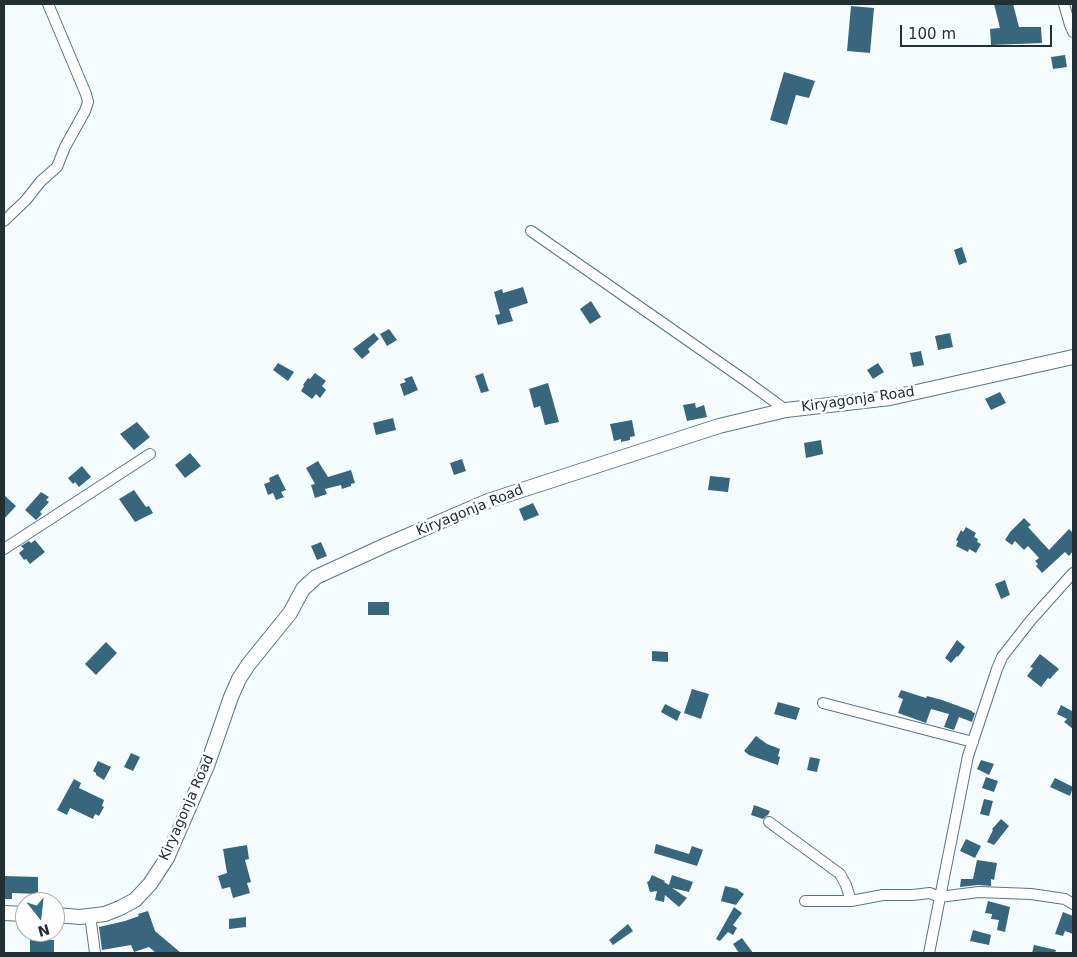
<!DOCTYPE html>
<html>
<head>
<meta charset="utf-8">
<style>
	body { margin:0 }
	#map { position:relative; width:1077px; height:957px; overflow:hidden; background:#f5fcff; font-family:"DejaVu Sans",sans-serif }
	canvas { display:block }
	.frame { position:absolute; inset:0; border:5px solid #222f35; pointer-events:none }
	.north { position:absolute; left:15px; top:892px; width:50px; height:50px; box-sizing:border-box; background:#fff; border:1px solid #a7acae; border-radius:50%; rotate:164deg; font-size:14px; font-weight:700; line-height:20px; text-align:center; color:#222f35 }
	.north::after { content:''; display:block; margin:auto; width:18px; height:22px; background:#336d86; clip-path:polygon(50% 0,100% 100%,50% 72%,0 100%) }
	.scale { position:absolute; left:900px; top:25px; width:152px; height:22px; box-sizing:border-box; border:2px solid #222f35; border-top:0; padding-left:6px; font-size:15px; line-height:18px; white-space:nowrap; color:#222f35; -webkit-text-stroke:4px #fff; paint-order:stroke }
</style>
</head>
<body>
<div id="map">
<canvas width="1077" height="957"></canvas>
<div class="frame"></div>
<div class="north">N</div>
<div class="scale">100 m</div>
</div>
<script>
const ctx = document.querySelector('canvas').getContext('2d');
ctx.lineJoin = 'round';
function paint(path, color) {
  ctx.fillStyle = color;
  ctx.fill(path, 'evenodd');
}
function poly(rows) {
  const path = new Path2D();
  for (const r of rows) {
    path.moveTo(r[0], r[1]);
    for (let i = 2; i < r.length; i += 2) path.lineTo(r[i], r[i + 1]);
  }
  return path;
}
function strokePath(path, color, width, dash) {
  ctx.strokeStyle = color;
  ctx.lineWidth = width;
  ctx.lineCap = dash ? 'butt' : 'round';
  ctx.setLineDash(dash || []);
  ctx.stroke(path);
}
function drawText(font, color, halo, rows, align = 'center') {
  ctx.font = font + ' "DejaVu Sans",sans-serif';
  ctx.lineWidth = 5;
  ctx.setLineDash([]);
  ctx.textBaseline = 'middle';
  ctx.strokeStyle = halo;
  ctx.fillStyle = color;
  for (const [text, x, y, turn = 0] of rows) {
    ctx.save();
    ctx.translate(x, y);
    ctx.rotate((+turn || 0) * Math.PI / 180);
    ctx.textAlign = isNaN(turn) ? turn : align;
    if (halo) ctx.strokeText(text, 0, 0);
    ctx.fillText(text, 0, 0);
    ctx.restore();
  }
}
const building = poly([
	[994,4,1013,4,1019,27,1041,27,1042,43,991,45,990,29,1000,28],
	[851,6,874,8,870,53,847,51],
	[1065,55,1067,67,1053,69,1051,57],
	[784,72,815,81,809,98,796,95,787,125,770,120],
	[962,247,967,262,959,265,954,250],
	[523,287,528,303,509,309,513,321,498,325,495,315,500,314,494,292,502,289,503,293],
	[591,301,601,317,590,324,580,309],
	[389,329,397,340,387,346,380,334],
	[374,333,379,339,368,349,370,352,362,359,353,349],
	[950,333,953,347,938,350,935,336],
	[921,351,924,365,913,367,910,353],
	[278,363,294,372,288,381,273,370],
	[878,363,884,372,873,379,867,370],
	[315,373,326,381,322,386,326,390,320,398,316,394,312,399,301,391,304,386,303,385,308,378,310,379],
	[483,373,489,391,481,393,475,376],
	[412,376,418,390,404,396,400,384,406,382,404,379],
	[548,383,559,422,545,425,540,406,534,408,529,389],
	[1000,392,1006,403,991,410,985,399],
	[695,403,696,408,704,405,707,417,687,421,683,405],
	[393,418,396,430,376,435,373,423],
	[632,420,635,436,630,437,630,440,621,442,621,439,614,441,610,424],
	[137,422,150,437,134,450,120,434],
	[821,440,823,454,806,458,804,443],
	[190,453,201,466,185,478,175,465],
	[462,459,466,471,454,475,450,463],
	[318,461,328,477,351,470,355,483,351,484,351,486,342,489,341,485,325,489,327,494,315,498,311,485,315,484,306,468],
	[82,466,91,477,79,487,75,482,73,484,68,478],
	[278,474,286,490,281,492,284,497,276,500,273,493,268,495,264,484,270,482,269,478],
	[710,476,730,478,728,492,708,490],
	[134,490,146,507,149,506,153,513,135,522,119,499],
	[41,492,49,497,46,500,49,502,40,512,42,514,36,520,25,510],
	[4,495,16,506,4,519],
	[533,503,539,515,524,521,519,509],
	[1024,518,1031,525,1028,527,1049,550,1069,529,1073,533,1073,551,1069,556,1065,552,1042,573,1036,566,1038,564,1035,561,1039,558,1028,546,1024,550,1015,541,1012,545,1005,540,1010,532],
	[966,527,976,533,974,537,978,539,977,542,981,544,976,553,969,549,968,552,956,546,958,541,956,540,961,530,963,532],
	[35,540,45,552,30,564,26,559,24,560,19,553,24,549,21,546,29,541,31,543],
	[321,542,327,556,317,560,311,546],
	[1005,580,1010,595,1001,599,995,584],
	[368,602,389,602,389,615,368,615],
	[957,640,965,647,958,657,957,656,951,663,945,658],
	[106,642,117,653,96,675,85,664],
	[652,651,668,652,668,662,652,661],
	[1040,654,1059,669,1050,679,1048,678,1041,687,1027,676,1033,668,1030,667],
	[692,689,709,694,701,719,684,713],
	[901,690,926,698,927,696,942,700,972,711,972,712,975,713,972,722,959,717,954,730,944,727,949,714,931,709,926,723,898,713,903,699,898,697],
	[778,702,800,708,796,720,774,714],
	[665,704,681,712,677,721,661,712],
	[1061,705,1072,711,1073,709,1073,729,1064,722,1067,719,1057,714],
	[756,736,767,744,780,749,778,756,780,757,778,765,749,755,744,751],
	[131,753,140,757,133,771,124,767],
	[810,757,820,759,817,772,807,770],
	[981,760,994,764,989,775,977,769],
	[98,761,111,767,104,780,96,775,96,773,93,771],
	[986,777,998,781,994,792,982,788],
	[1055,778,1073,787,1070,796,1050,787],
	[74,779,81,783,79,788,104,800,102,806,104,807,99,816,95,814,93,819,70,808,67,815,57,810],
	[984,799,993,801,989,816,980,814],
	[754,805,770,811,768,815,766,816,763,819,751,815],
	[1001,819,1009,826,994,845,987,842,993,830,992,829],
	[966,839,981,846,975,858,960,851],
	[656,844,689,854,692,846,703,850,697,866,654,853],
	[247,845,249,859,245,860,251,882,247,883,250,893,233,898,230,887,222,889,218,876,227,873,223,849],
	[977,860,997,863,994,880,991,879,991,886,978,885,960,887,961,879,973,879],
	[652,875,665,881,664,882,669,885,672,875,693,882,689,892,672,888,687,898,679,907,665,895,664,902,655,900,657,891,650,892,647,882,649,881],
	[4,876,38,877,38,894,12,893,12,899,4,899],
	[725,886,738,889,738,890,744,894,736,905,721,901],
	[988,901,1010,907,1005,932,997,930,999,920,991,919,992,914,985,913],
	[734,907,742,913,733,925,737,928,733,935,728,932,720,941,716,939],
	[148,911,155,931,181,953,156,953,149,947,134,952,131,945,102,950,99,927,125,921,139,916,138,914],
	[1063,912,1073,916,1073,934,1065,931,1063,936,1055,934],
	[246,917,246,927,229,929,229,919],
	[628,924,633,931,613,945,609,940],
	[973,930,991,935,989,945,970,941],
	[30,935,49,935,49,940,54,940,54,953,30,953],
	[742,938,753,953,739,953,733,944],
	[1034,945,1056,950,1055,953,1032,953]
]);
const street = poly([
	[1064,4,1070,25,1073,32],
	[4,221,26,200,41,181,57,167,65,147,85,111,88,102,86,94,48,4],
	[531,231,746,381,786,410],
	[4,549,150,454],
	[823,703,973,742],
	[769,822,840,874,846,885,851,901],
	[805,901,851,901,883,895,912,895,930,893,939,897,979,892,1031,894,1065,899,1073,904],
	[90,915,95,953],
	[929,953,968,756,997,669,1002,657,1031,620,1073,573]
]);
const secondary = poly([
	[4,913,25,914],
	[55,915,80,917,105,914,120,908,135,900,150,884,167,858,207,766,231,697,239,679,248,665,290,613,303,589,316,577,386,545,488,501,719,426,786,410,890,398,1073,357]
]);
const streetNames = [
	["Kiryagonja Road",858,400,-8],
	["Kiryagonja Road",470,511,-22],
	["Kiryagonja Road",187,808,-66]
];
paint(building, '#38677d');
strokePath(street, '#597685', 12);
strokePath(secondary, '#597685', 16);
strokePath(street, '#fff', 10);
strokePath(secondary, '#fff', 14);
drawText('14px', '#222f35', '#fff', streetNames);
</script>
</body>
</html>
